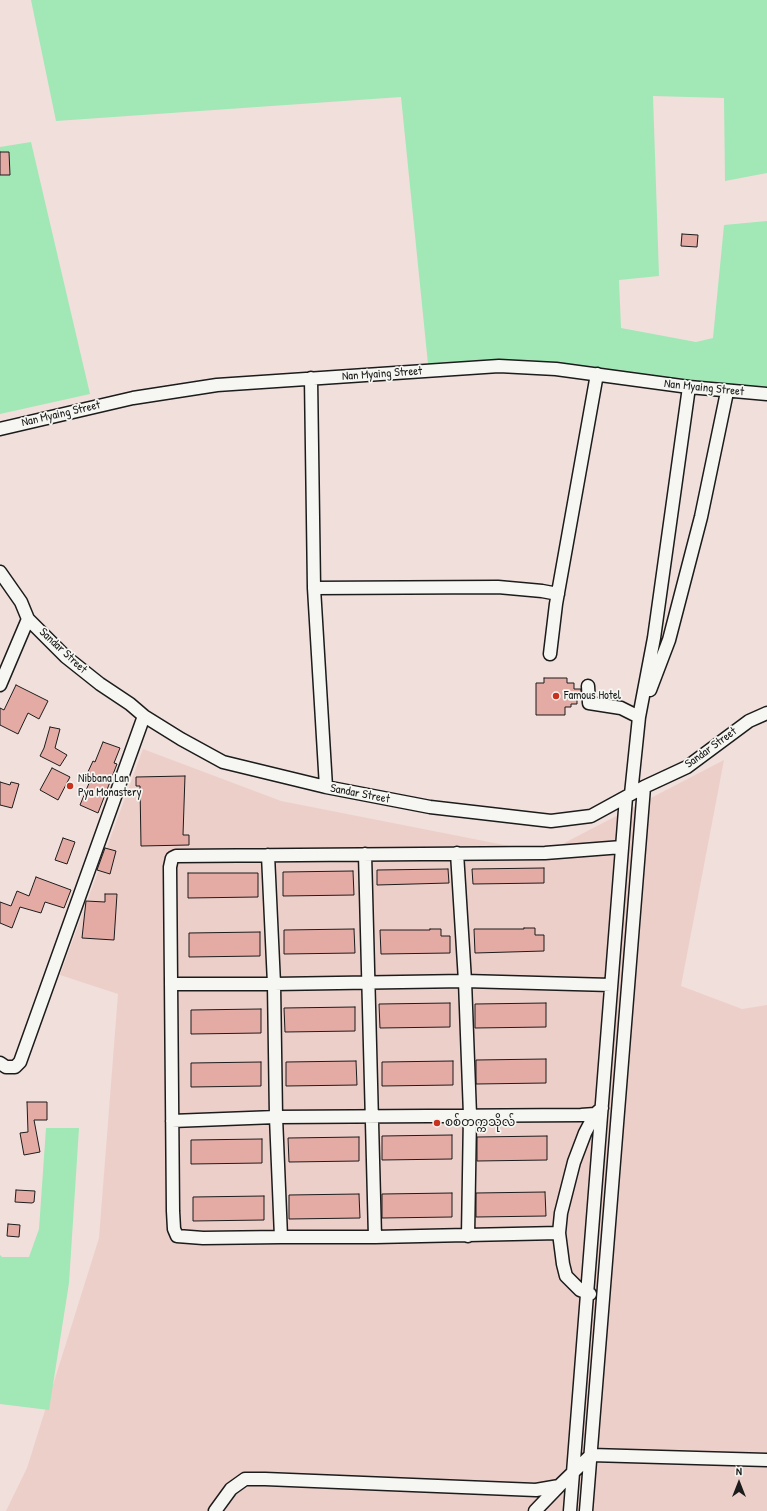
<!DOCTYPE html>
<html>
<head>
<meta charset="utf-8">
<style>
	body { margin:0 }
	#map { position:relative; width:767px; height:1511px; overflow:hidden; background:#f1dfdb; font-family:"Patrick Hand",sans-serif }
	canvas { display:block }
	.north { position:absolute; left:719px; top:1463px; width:40px; height:40px; -webkit-text-stroke:3px #f6f6f2; paint-order:stroke; rotate:0deg; font-size:11px; font-weight:700; line-height:16px; text-align:center; color:#1c1c1c }
	.north::after { content:''; display:block; margin:auto; width:14px; height:18px; background:#1c1c1c; clip-path:polygon(50% 0,100% 100%,50% 72%,0 100%) }
</style>
</head>
<body>
<div id="map">
<canvas width="767" height="1511"></canvas>
<div class="north">N</div>
</div>
<script>
const ctx = document.querySelector('canvas').getContext('2d');
ctx.lineJoin = 'round';
function paint(path, color) {
  ctx.fillStyle = color;
  ctx.fill(path, 'evenodd');
}
function poly(rows) {
  const path = new Path2D();
  for (const r of rows) {
    path.moveTo(r[0], r[1]);
    for (let i = 2; i < r.length; i += 2) path.lineTo(r[i], r[i + 1]);
  }
  return path;
}
function strokePath(path, color, width, dash) {
  ctx.strokeStyle = color;
  ctx.lineWidth = width;
  ctx.lineCap = dash ? 'butt' : 'round';
  ctx.setLineDash(dash || []);
  ctx.stroke(path);
}
function drawText(font, color, halo, rows, align = 'center') {
  ctx.font = font + ' "Patrick Hand","Noto Sans Myanmar",sans-serif';
  ctx.lineWidth = 3.5;
  ctx.setLineDash([]);
  ctx.textBaseline = 'middle';
  ctx.strokeStyle = halo;
  ctx.fillStyle = color;
  for (const [text, x, y, turn = 0] of rows) {
    ctx.save();
    ctx.translate(x, y);
    ctx.rotate((+turn || 0) * Math.PI / 180);
    ctx.textAlign = isNaN(turn) ? turn : align;
    if (halo) ctx.strokeText(text, 0, 0);
    ctx.fillText(text, 0, 0);
    ctx.restore();
  }
}
const built = poly([
	[143,749,281,801,545,853,724,760,681,986,742,1009,767,1005,767,1511,6,1511,27,1468,99,1238,118,994,60,975]
]);
const green = poly([
	[31,0,767,0,767,173,725,181,724,98,653,96,659,276,619,280,621,328,696,342,713,338,724,225,767,221,767,391,503,360,428,364,401,97,56,121],
	[31,142,90,394,0,414,0,147],
	[46,1128,79,1128,69,1283,49,1410,0,1404,0,1255,2,1257,29,1257,39,1229]
]);
const building = poly([
	[0,152,9,152,10,175,0,175,0,152],
	[682,234,698,235,697,247,681,246,682,234],
	[544,678,567,678,567,683,574,683,574,689,581,689,581,699,577,699,577,704,571,704,571,707,565,707,565,715,536,715,536,683,544,683,544,678],
	[16,685,48,701,39,719,28,713,18,734,0,725,0,708,4,710,16,685],
	[50,727,60,729,55,748,67,755,60,766,40,756,44,748,50,727],
	[103,742,120,748,114,763,117,764,98,813,80,805,92,776,87,774,93,761,95,762,103,742],
	[52,768,70,777,58,800,40,790,52,768],
	[185,776,183,835,189,835,189,845,141,846,140,786,136,786,136,777,185,776],
	[0,782,10,785,11,782,19,784,12,808,0,805,0,782],
	[63,838,75,842,67,864,55,860,63,838],
	[105,848,116,851,110,874,97,870,105,848],
	[544,868,544,883,473,884,472,869,544,868],
	[448,869,449,883,377,885,377,870,448,869],
	[353,871,354,895,283,896,283,872,353,871],
	[188,873,258,873,258,897,188,898,188,873],
	[36,877,71,890,64,908,45,902,41,913,20,907,12,928,0,923,0,902,11,906,17,891,29,896,36,877],
	[105,894,117,894,114,940,82,938,86,901,105,902,105,894],
	[524,928,535,928,535,935,544,935,544,951,475,953,474,929,524,929,524,928],
	[354,929,355,953,284,954,284,930,354,929],
	[430,929,441,929,441,936,450,936,450,953,381,954,380,930,430,930,430,929],
	[260,932,260,956,189,957,189,933,260,932],
	[450,1003,450,1027,380,1028,379,1004,450,1003],
	[546,1003,546,1027,475,1028,475,1004,546,1003],
	[355,1007,355,1031,285,1032,284,1008,355,1007],
	[261,1009,261,1033,191,1034,191,1010,261,1009],
	[546,1059,546,1083,476,1084,476,1060,546,1059],
	[356,1061,357,1085,286,1086,286,1062,356,1061],
	[453,1061,453,1085,382,1086,382,1062,453,1061],
	[261,1062,261,1086,191,1087,191,1063,261,1062],
	[27,1102,47,1102,47,1120,34,1120,40,1152,24,1155,20,1133,28,1132,27,1102],
	[452,1135,452,1159,382,1160,382,1136,452,1135],
	[547,1136,547,1160,477,1161,477,1137,547,1136],
	[359,1137,359,1161,289,1162,288,1138,359,1137],
	[262,1139,262,1163,191,1164,191,1140,262,1139],
	[16,1190,35,1191,34,1202,32,1203,15,1202,16,1190],
	[545,1192,546,1216,476,1217,476,1193,545,1192],
	[452,1193,452,1217,382,1218,382,1194,452,1193],
	[359,1194,360,1218,289,1219,289,1195,359,1194],
	[264,1196,264,1220,193,1221,193,1197,264,1196],
	[8,1224,20,1225,19,1237,7,1236,8,1224]
]);
const minor = poly([
	[311,378,314,588,326,787],
	[0,429,133,398,217,385,499,366,556,369,689,387,767,394],
	[0,572,21,602,28,619,66,657,100,684,130,704,144,716,181,739,223,762,326,787,430,807,551,821,591,816,644,787,687,767,749,721,767,713],
	[314,588,498,587,542,591,558,594],
	[550,654,556,604,597,374],
	[0,685,28,619],
	[588,686,589,703,621,708,639,717],
	[650,690,669,640,701,517,727,392],
	[631,794,639,717,654,638,689,387],
	[457,853,465,981,470,1115,468,1236],
	[365,854,375,1237],
	[268,855,274,984,276,1117,281,1237],
	[172,984,274,984,465,981,611,985],
	[0,1063,6,1067,15,1067,20,1062,144,716],
	[172,1121,276,1117,581,1115,595,1114,602,1108],
	[559,1233,375,1237,281,1237,203,1238,177,1236,174,1229,173,1211,170,867,172,858,176,856,545,853,622,847],
	[590,1294,580,1290,566,1276,563,1264,559,1233,561,1213,574,1162,585,1133,595,1114],
	[215,1511,231,1489,245,1479,265,1479,536,1490,559,1486,591,1455,767,1460],
	[535,1511,559,1486],
	[570,1511,626,797],
	[586,1511,644,787]
]);
const markers = [
	[556,696,4,"#c8321e"],
	[70,786,4,"#c8321e"],
	[437,1123,4,"#c8321e"]
];
const streetNames = [
	["Nan Myaing Street",382,374,-4],
	["Nan Myaing Street",704,388,6],
	["Nan Myaing Street",61,414,-13],
	["Sandar Street",63,651,43],
	["Sandar Street",711,748,-36],
	["Sandar Street",360,794,11]
];
const poiNames = [
	["Famous Hotel",564,696],
	["Nibbana Lan",78,779],
	["Pya Monastery",78,793],
	["စစ်‌တက္ကသိုလ်",445,1123]
];
paint(built, '#edcfca');
paint(green, '#a1e8b6');
paint(building, '#e4aaa4');
strokePath(building, '#1c1c1c', 1);
strokePath(minor, '#1c1c1c', 15);
strokePath(minor, '#f6f6f2', 12);
for (const [x, y, r, color] of markers) {
  const dot = new Path2D();
  dot.arc(x, y, r, 0, 2 * Math.PI);
  ctx.fillStyle = color;
  ctx.fill(dot);
  strokePath(dot, '#f6f6f2', 1.5);
}
drawText('12px', '#1c1c1c', '#f6f6f2', streetNames);
drawText('12px', '#1c1c1c', '#f6f6f2', poiNames, 'left');
</script>
</body>
</html>
